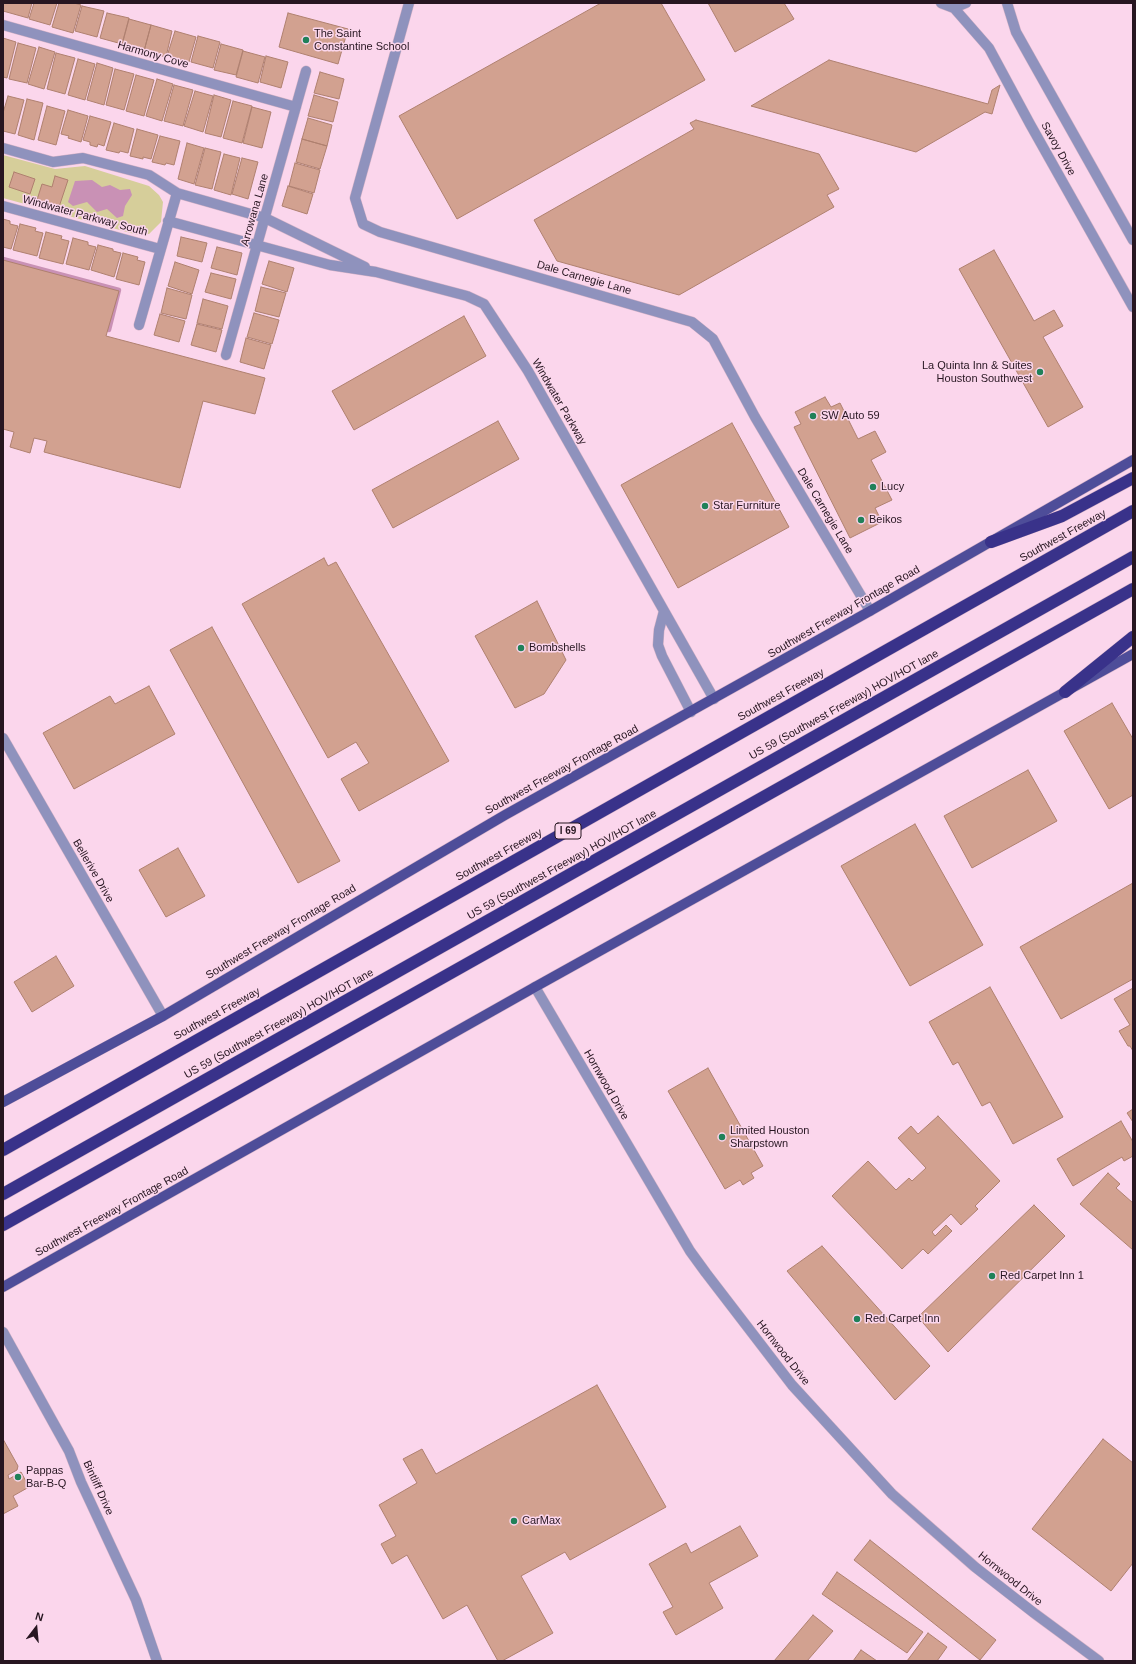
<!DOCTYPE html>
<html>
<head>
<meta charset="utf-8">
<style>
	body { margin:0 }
	#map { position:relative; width:1136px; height:1664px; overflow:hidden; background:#fbd6ec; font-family:Arial,sans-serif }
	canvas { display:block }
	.frame { position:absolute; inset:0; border:4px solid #271621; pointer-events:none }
	.north { position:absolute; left:16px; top:1608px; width:40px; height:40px; -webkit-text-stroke:3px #fbd6ec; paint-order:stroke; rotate:16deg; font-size:11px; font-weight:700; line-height:16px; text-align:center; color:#271621 }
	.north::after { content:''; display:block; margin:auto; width:14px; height:18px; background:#271621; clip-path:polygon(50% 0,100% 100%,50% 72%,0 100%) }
</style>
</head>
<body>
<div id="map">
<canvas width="1136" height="1664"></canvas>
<div class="frame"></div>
<div class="north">N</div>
</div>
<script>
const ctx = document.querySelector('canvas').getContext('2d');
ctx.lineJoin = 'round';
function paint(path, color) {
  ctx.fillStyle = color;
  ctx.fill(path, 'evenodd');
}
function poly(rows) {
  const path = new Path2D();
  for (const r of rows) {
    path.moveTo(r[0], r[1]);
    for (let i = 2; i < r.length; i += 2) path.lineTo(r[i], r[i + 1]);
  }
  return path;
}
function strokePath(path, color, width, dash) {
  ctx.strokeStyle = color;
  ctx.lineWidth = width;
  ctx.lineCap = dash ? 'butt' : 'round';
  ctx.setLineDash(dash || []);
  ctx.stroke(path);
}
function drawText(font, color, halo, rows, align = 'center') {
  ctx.font = font + ' Arial,sans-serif';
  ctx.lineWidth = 3;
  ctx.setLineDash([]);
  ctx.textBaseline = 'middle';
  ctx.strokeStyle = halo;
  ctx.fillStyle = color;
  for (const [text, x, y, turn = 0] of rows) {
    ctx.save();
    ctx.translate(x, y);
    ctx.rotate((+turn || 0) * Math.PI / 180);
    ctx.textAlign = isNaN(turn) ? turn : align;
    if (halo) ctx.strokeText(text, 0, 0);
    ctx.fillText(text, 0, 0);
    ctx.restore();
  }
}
const green = poly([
	[3,155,55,169,85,166,149,186,159,195,163,202,161,222,149,234,138,235,3,198]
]);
const water = poly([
	[92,180,102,187,110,185,120,190,130,189,132,195,125,206,123,216,117,218,107,209,97,212,87,202,73,206,68,202,75,181]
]);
const stream = poly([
	[3,259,119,290,109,330]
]);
const building = poly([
	[3,3,32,3,28,18,3,11,3,3],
	[34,3,57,3,50,25,29,19,34,3],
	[59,3,74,3,81,5,73,33,52,27,59,3],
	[601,3,661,3,705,80,457,219,399,116,601,3],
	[708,3,784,3,794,19,735,52,708,3],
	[82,6,104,11,97,37,75,31,82,6],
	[107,13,129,18,122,44,100,38,107,13],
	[288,13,348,29,338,64,279,47,288,13],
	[129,19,151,25,144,51,122,45,129,19],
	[151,25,172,31,166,57,144,51,151,25],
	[175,31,196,37,189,62,167,56,175,31],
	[198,36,220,42,213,68,191,62,198,36],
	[3,38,16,42,7,78,3,77,3,38],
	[18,43,36,48,27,83,9,79,18,43],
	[221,44,243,50,236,75,214,70,221,44],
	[39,47,55,52,44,89,28,84,39,47],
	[243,51,265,57,258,83,236,77,243,51],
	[56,53,75,58,65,94,47,89,56,53],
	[266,56,288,62,281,88,260,82,266,56],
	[78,59,95,64,85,100,68,95,78,59],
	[829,60,988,104,992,90,1000,85,992,114,985,112,916,152,751,106,829,60],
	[97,63,113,68,104,105,87,100,97,63],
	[115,69,134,74,124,110,106,105,115,69],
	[320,72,344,79,339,99,314,93,320,72],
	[136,75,154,80,144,116,126,111,136,75],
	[157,79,173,84,162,121,146,116,157,79],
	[174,85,193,90,183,126,164,121,174,85],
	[195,91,213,96,203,132,184,126,195,91],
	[214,95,231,100,221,137,205,133,214,95],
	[314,95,338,102,333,122,308,116,314,95],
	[8,96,24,100,15,134,3,131,3,113,8,96],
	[27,99,43,103,34,140,18,135,27,99],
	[233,101,252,106,242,143,223,138,233,101],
	[47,106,65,111,56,145,38,140,47,106],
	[252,107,271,112,262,148,243,143,252,107],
	[68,110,88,116,81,142,68,138,69,136,61,134,68,110],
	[90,116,111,122,104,146,98,144,97,147,90,145,90,142,83,140,90,116],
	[308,118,332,125,327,146,302,139,308,118],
	[696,120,819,154,839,189,827,195,834,207,679,295,557,261,534,220,694,129,690,123,696,120],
	[114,123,134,129,128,153,120,151,119,153,106,150,114,123],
	[137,129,158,135,151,159,143,157,143,159,130,156,137,129],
	[160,136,180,141,174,165,166,163,165,165,152,162,160,136],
	[302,139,327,146,320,169,296,162,302,139],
	[187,143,204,148,194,184,178,179,187,143],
	[205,148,221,152,212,189,195,185,205,148],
	[224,154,240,158,231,195,214,190,224,154],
	[242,158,258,162,248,199,232,194,242,158],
	[295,163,320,170,314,193,289,186,295,163],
	[14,172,35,179,30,194,9,187,14,172],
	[55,176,68,180,59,207,37,200,42,184,52,187,55,176],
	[288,186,313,194,307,214,282,206,288,186],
	[3,219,10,221,10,224,18,226,11,249,3,247,3,219],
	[20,224,36,228,35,231,43,233,37,256,13,250,20,224],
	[46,232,62,236,61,239,69,241,63,264,39,258,46,232],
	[181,237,207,243,202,262,177,256,181,237],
	[73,238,88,242,88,245,96,247,89,270,66,264,73,238],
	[98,245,113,249,113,251,121,253,114,277,91,270,98,245],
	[217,247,242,253,237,275,211,268,217,247],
	[994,250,1034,321,1054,310,1063,326,1043,337,1083,407,1048,427,959,269,994,250],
	[123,253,138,257,137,260,145,262,139,285,116,279,123,253],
	[3,260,119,291,106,336,265,378,255,414,203,401,180,488,44,452,47,441,34,438,30,453,10,447,14,432,3,429,3,260],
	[269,261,294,268,287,292,262,284,269,261],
	[175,262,199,270,192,294,168,286,175,262],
	[211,273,236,279,231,299,205,292,211,273],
	[261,287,286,293,279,317,255,311,261,287],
	[167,288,192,295,186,319,161,313,167,288],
	[203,299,228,306,222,329,197,323,203,299],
	[254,313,279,320,272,344,247,337,254,313],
	[160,314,185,321,179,342,154,335,160,314],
	[464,316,486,356,354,430,332,391,464,316],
	[197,324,222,330,216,352,191,345,197,324],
	[246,338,271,345,264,369,240,362,246,338],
	[825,397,831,407,840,403,858,439,875,431,886,452,871,460,892,500,875,508,882,522,850,538,794,427,801,424,795,412,825,397],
	[498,421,519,459,393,528,372,490,498,421],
	[732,423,789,527,678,588,621,485,732,423],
	[324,558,328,566,336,562,449,761,359,811,341,779,369,763,356,742,328,758,242,604,324,558],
	[537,601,566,660,544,694,515,708,475,636,537,601],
	[212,627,340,861,298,883,170,650,212,627],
	[149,686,175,734,74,789,43,733,110,696,115,704,149,686],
	[1112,703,1133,739,1133,795,1109,809,1064,731,1112,703],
	[1028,770,1057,821,972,868,944,816,1028,770],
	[915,824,983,945,910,986,841,866,915,824],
	[178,848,205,896,166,917,139,870,178,848],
	[1133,883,1133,979,1061,1019,1020,947,1133,883],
	[56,956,74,986,32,1012,14,982,56,956],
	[990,987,1063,1117,1013,1144,990,1102,982,1106,958,1062,953,1065,929,1022,990,987],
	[1133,988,1133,1051,1130,1046,1128,1046,1119,1031,1130,1025,1114,999,1133,988],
	[708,1068,763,1166,751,1173,754,1178,743,1185,740,1180,725,1189,668,1091,708,1068],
	[1133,1109,1133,1122,1127,1113,1133,1109],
	[938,1116,1000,1181,975,1206,978,1209,961,1225,951,1214,932,1232,935,1236,946,1225,952,1231,928,1254,923,1249,902,1269,832,1196,868,1161,896,1190,909,1178,912,1181,926,1168,898,1138,911,1126,918,1134,938,1116],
	[1121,1121,1133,1142,1133,1156,1124,1161,1122,1157,1073,1186,1057,1159,1121,1121],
	[1108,1173,1120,1184,1116,1188,1133,1203,1133,1250,1080,1204,1108,1173],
	[1034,1205,1065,1236,948,1352,918,1317,1034,1205],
	[822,1246,930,1366,895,1400,787,1271,822,1246],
	[597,1385,666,1507,570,1560,565,1552,521,1576,553,1633,502,1661,498,1661,467,1605,443,1619,407,1555,392,1564,381,1544,396,1536,379,1505,417,1483,403,1459,422,1449,436,1474,597,1385],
	[3,1439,18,1466,17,1470,8,1475,9,1479,21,1472,29,1487,13,1496,18,1506,3,1514,3,1439],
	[1103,1439,1133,1463,1133,1563,1111,1591,1032,1529,1103,1439],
	[740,1526,758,1556,709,1583,723,1608,676,1635,663,1612,673,1607,649,1564,686,1543,691,1553,740,1526],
	[870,1540,996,1640,980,1660,854,1560,870,1540],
	[837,1572,923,1632,907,1653,822,1594,837,1572],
	[813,1615,833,1631,807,1661,774,1661,813,1615],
	[928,1633,947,1647,937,1661,907,1661,928,1633],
	[861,1650,877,1661,853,1661,861,1650]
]);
const minor = poly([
	[409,3,355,198,363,224,380,232,692,322,713,339,755,417,870,611],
	[941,3,954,8,966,3],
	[1007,3,1016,32,1133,240],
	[954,8,989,48,1030,124,1133,307],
	[3,25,296,107],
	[3,148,53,162,83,158,149,175,177,193,265,218,365,267],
	[3,206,160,249],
	[168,221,330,265,376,272,467,296,484,304,528,371,714,699],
	[139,325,177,193],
	[226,355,306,71],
	[664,611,659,630,658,645,662,656,691,712],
	[3,738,163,1016],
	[535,987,690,1251,706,1273,792,1385,892,1494,975,1567,1034,1613,1099,1661],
	[3,1332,69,1451,81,1482,136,1600,157,1661]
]);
const major = poly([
	[3,1102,163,1016,505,815,870,611,1133,460],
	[3,1287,535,987,1133,654]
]);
const highway = poly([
	[991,542,1062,516,1133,478],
	[1065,692,1133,637],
	[3,1150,1133,511],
	[3,1194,1133,557],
	[3,1225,1133,589]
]);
const markers = [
	[306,40,4,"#208159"],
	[1040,372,4,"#208159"],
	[813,416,4,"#208159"],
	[873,487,4,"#208159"],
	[705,506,4,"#208159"],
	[861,520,4,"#208159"],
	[521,648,4,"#208159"],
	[722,1137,4,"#208159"],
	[992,1276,4,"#208159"],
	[857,1319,4,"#208159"],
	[18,1477,4,"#208159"],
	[514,1521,4,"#208159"]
];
const shields = [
	[568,831,26]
];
const shieldNames = [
	["I 69",568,831]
];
const poiNames = [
	["The Saint",314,34],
	["Constantine School",314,47],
	["La Quinta Inn & Suites",1032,366,"right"],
	["Houston Southwest",1032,379,"right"],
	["SW Auto 59",821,416],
	["Lucy",881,487],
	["Star Furniture",713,506],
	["Beikos",869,520],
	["Bombshells",529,648],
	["Limited Houston",730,1131],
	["Sharpstown",730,1144],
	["Red Carpet Inn 1",1000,1276],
	["Red Carpet Inn",865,1319],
	["Pappas",26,1471],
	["Bar-B-Q",26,1484],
	["CarMax",522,1521]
];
const streetNames = [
	["Harmony Cove",153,55,16],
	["Savoy Drive",1058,149,61],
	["Arrowana Lane",255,210,-74],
	["Windwater Parkway South",85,216,15],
	["Dale Carnegie Lane",584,278,16],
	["Windwater Parkway",559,402,60],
	["Dale Carnegie Lane",825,511,59],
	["Southwest Freeway",1063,536,-29],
	["Southwest Freeway Frontage Road",844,612,-30],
	["Southwest Freeway",781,695,-29],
	["US 59 (Southwest Freeway) HOV/HOT lane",844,705,-29],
	["Southwest Freeway Frontage Road",562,770,-29],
	["Southwest Freeway",499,855,-29],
	["US 59 (Southwest Freeway) HOV/HOT lane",562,865,-29],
	["Bellerive Drive",93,871,60],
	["Southwest Freeway Frontage Road",281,932,-31],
	["Southwest Freeway",217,1014,-29],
	["US 59 (Southwest Freeway) HOV/HOT lane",279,1024,-29],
	["Hornwood Drive",606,1085,60],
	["Southwest Freeway Frontage Road",112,1212,-29],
	["Hornwood Drive",783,1353,52],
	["Bintliff Drive",98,1488,66],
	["Hornwood Drive",1010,1579,39]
];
paint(green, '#d6ce9a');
paint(water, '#c991b5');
strokePath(stream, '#c991b5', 4.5);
paint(building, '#d2a190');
strokePath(building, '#af806f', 1);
strokePath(minor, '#d5b3c7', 11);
strokePath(major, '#d5b3c7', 11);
strokePath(highway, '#d5b3c7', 13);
strokePath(minor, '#8f92bd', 10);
strokePath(major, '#4e4d99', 10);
strokePath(highway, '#39328a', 12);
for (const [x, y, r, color] of markers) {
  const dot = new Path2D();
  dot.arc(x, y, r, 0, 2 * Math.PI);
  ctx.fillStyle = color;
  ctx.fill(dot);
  strokePath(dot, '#fbd6ec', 1.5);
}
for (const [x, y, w] of shields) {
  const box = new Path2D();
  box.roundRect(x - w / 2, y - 8, w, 16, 3);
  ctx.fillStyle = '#fbd6ec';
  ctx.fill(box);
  strokePath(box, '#271621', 1);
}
drawText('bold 10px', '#271621', null, shieldNames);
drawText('11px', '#271621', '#fbd6ec', poiNames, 'left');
drawText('11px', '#271621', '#fbd6ec', streetNames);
</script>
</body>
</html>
